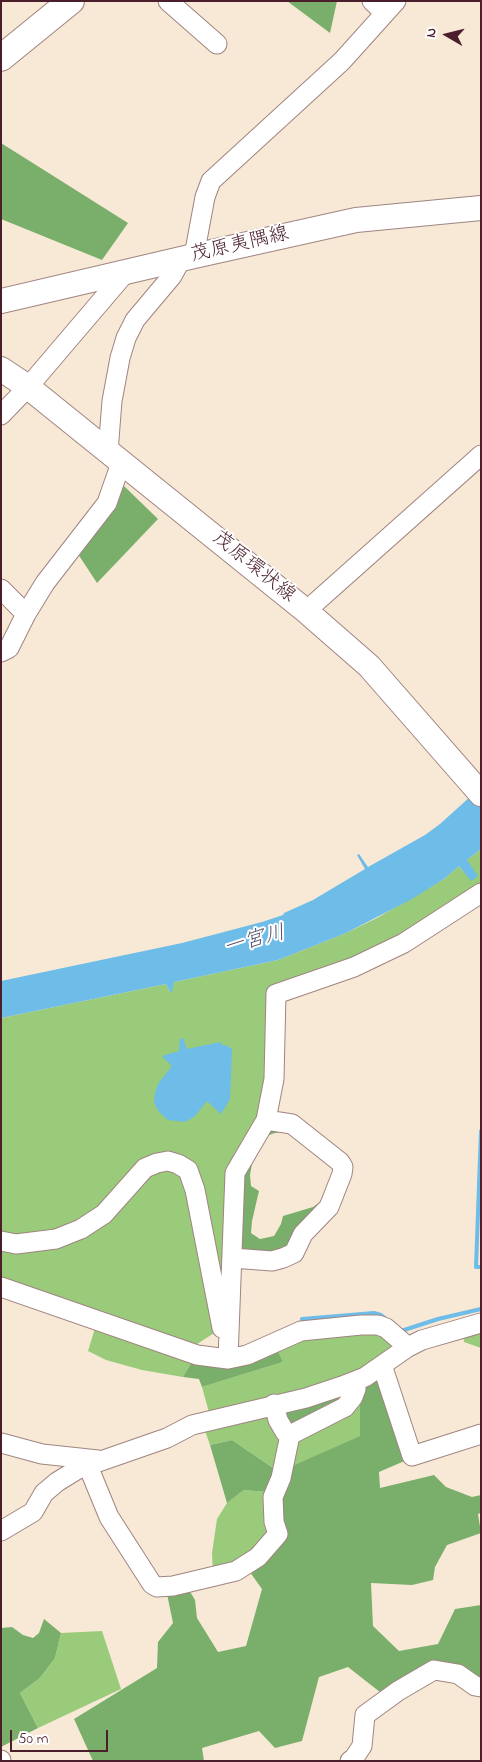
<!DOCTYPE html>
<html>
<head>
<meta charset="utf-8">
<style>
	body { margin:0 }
	#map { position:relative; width:482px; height:1762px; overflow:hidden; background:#f7e9d6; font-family:"Indie Flower",sans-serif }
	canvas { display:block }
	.frame { position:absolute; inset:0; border:2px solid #4a1f2b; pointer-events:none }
	.north { position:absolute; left:422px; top:10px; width:50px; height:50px; -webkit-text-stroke:4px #fff; paint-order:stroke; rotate:278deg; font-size:14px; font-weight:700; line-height:20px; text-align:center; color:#4a1f2b }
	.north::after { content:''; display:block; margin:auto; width:18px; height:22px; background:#4a1f2b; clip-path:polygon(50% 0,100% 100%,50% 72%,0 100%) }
	.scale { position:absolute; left:10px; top:1730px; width:98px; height:22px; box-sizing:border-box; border:2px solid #4a1f2b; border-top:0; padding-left:6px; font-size:15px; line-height:18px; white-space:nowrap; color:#4a1f2b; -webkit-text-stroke:4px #fff; paint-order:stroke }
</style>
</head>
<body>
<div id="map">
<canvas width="482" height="1762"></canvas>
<div class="frame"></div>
<div class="north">N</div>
<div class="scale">50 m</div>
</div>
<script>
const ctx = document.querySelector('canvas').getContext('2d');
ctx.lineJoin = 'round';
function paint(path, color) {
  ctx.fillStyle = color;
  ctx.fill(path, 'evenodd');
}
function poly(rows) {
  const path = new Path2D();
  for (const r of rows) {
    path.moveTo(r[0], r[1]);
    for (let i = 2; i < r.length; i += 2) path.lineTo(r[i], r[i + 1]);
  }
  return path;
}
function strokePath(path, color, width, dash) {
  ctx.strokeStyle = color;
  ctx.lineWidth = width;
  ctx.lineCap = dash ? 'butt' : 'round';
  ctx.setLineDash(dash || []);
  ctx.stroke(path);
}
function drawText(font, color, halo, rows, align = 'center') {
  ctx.font = font + ' "Indie Flower","Klee One",sans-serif';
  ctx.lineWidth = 4;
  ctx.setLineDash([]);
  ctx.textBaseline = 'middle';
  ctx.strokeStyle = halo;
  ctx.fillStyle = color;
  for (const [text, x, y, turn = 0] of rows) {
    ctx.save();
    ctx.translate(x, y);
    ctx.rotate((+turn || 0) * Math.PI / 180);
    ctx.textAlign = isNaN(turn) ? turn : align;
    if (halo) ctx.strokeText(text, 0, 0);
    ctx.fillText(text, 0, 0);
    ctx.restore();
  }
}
const green = poly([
	[481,849,481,886,423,925,270,999,262,1113,235,1160,225,1326,191,1348,1,1284,1,1018,166,984,170,992,174,982,278,960,346,933,377,918,444,879,459,866,471,880,467,860],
	[96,1325,194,1358,183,1377,142,1370,106,1360,88,1351],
	[369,1328,400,1345,362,1376,210,1416,202,1387,283,1362,276,1346,304,1334],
	[481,1328,481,1348,464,1342,463,1333],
	[360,1390,361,1436,287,1469,293,1438],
	[272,1409,283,1432,279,1472,232,1440,210,1445,204,1428],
	[244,1490,266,1492,274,1535,243,1564,213,1574,212,1553,217,1519,227,1503],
	[102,1631,121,1689,38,1728,20,1693,40,1678,55,1658,61,1633]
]);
const forest = poly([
	[287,1,337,1,330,33],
	[1,143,128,223,102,260,1,219],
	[124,486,158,519,97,583,78,554],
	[269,1125,280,1125,340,1170,293,1250,237,1255,242,1173],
	[288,1131,334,1167,330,1183,320,1202,313,1207,283,1216,281,1224,274,1236,260,1239,251,1233,252,1221,259,1191,251,1186,250,1175,253,1158,266,1136,275,1133],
	[276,1346,283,1362,202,1387,199,1379,183,1377,194,1358],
	[381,1371,409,1459,379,1472,380,1488,434,1475,446,1487,472,1497,481,1495,481,1513,478,1514,481,1533,447,1545,435,1567,433,1580,412,1585,371,1583,373,1626,399,1651,438,1644,455,1609,481,1605,481,1681,460,1669,385,1696,348,1667,319,1677,302,1741,275,1748,259,1731,202,1748,204,1761,93,1761,74,1719,157,1668,158,1642,173,1623,167,1594,189,1590,195,1600,197,1618,218,1652,246,1646,262,1589,247,1568,282,1534,266,1492,244,1490,227,1503,210,1445,232,1440,279,1472,360,1436,360,1383],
	[352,1391,294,1431,279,1410],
	[44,1619,61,1633,55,1658,40,1678,20,1693,38,1728,1,1747,1,1628,12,1627,23,1635,33,1638,39,1633]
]);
const water = poly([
	[481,787,481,849,467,860,478,876,471,881,459,866,444,879,410,900,346,933,278,960,174,982,172,992,170,992,166,984,1,1018,1,981,182,943,262,922,283,915,284,913,313,900,365,869,357,855,359,854,368,867,425,835,440,824],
	[183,1038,187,1049,221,1042,223,1046,226,1045,232,1049,230,1099,221,1114,207,1101,194,1117,185,1122,168,1120,159,1112,154,1103,155,1093,158,1084,172,1066,162,1056,179,1051,180,1039]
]);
const stream = poly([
	[481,1131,476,1267,481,1267],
	[302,1319,374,1313,381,1315,386,1319],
	[401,1331,438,1319,481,1309]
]);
const minor = poly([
	[168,1,217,44],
	[372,1,385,13],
	[194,256,205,197,211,181,342,61,396,1],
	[1,415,28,387,126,272],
	[108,452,112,401,120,358,126,338,135,320,172,276,177,267,176,261],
	[1,589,26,614],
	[306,611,481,455],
	[1,652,9,648,26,614,45,583,107,503,121,463],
	[1,1241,16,1244,56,1239,81,1229,104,1214,145,1168,157,1163,168,1161,178,1164,188,1170,195,1190,222,1328],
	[232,1258,272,1261,283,1258,294,1253,303,1234,329,1207,342,1174,343,1167,340,1162,292,1124,266,1120],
	[1,1287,197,1355,228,1359,247,1355,301,1331,361,1325,378,1325,386,1328,408,1347],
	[228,1359,235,1173,266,1120,274,1079,276,994,354,967,404,943,481,893],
	[382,1365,412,1456,481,1434],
	[290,1435,345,1407,353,1397,356,1389,356,1381],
	[1,1443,42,1454,98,1460],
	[88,1466,109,1517,152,1584,157,1587,173,1586,236,1571,258,1557,278,1534,274,1522,273,1497,281,1478,290,1435,285,1432,278,1420,274,1404],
	[1,1531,33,1512,44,1493,57,1482,78,1469,167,1438,192,1425,306,1398,342,1386,365,1377,408,1347,422,1340,481,1323],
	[1,1760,1,1761],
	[350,1761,354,1758,362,1746,365,1715,398,1691,434,1670,458,1674,475,1686,481,1687]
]);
const major = poly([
	[1,301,194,256,356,220,481,208],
	[1,369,28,387,306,611,369,666,481,794]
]);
const highway = poly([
	[1,58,71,1]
]);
const streetNames = [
	["茂原夷隅線",240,246,-13],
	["茂原環状線",253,568,39]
];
const waterNames = [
	["一宮川",255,942,-15]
];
paint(green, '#99cb7b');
paint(forest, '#7aaf6b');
paint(water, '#6ebce8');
strokePath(stream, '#6ebce8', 4);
strokePath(minor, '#a08480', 21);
strokePath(major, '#a08480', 26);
strokePath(highway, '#a08480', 28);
strokePath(minor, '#fff', 19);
strokePath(major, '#fff', 24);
strokePath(highway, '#fff', 26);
drawText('20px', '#4a1f2b', '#fff', streetNames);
drawText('italic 21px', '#57566d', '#fff', waterNames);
</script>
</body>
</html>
